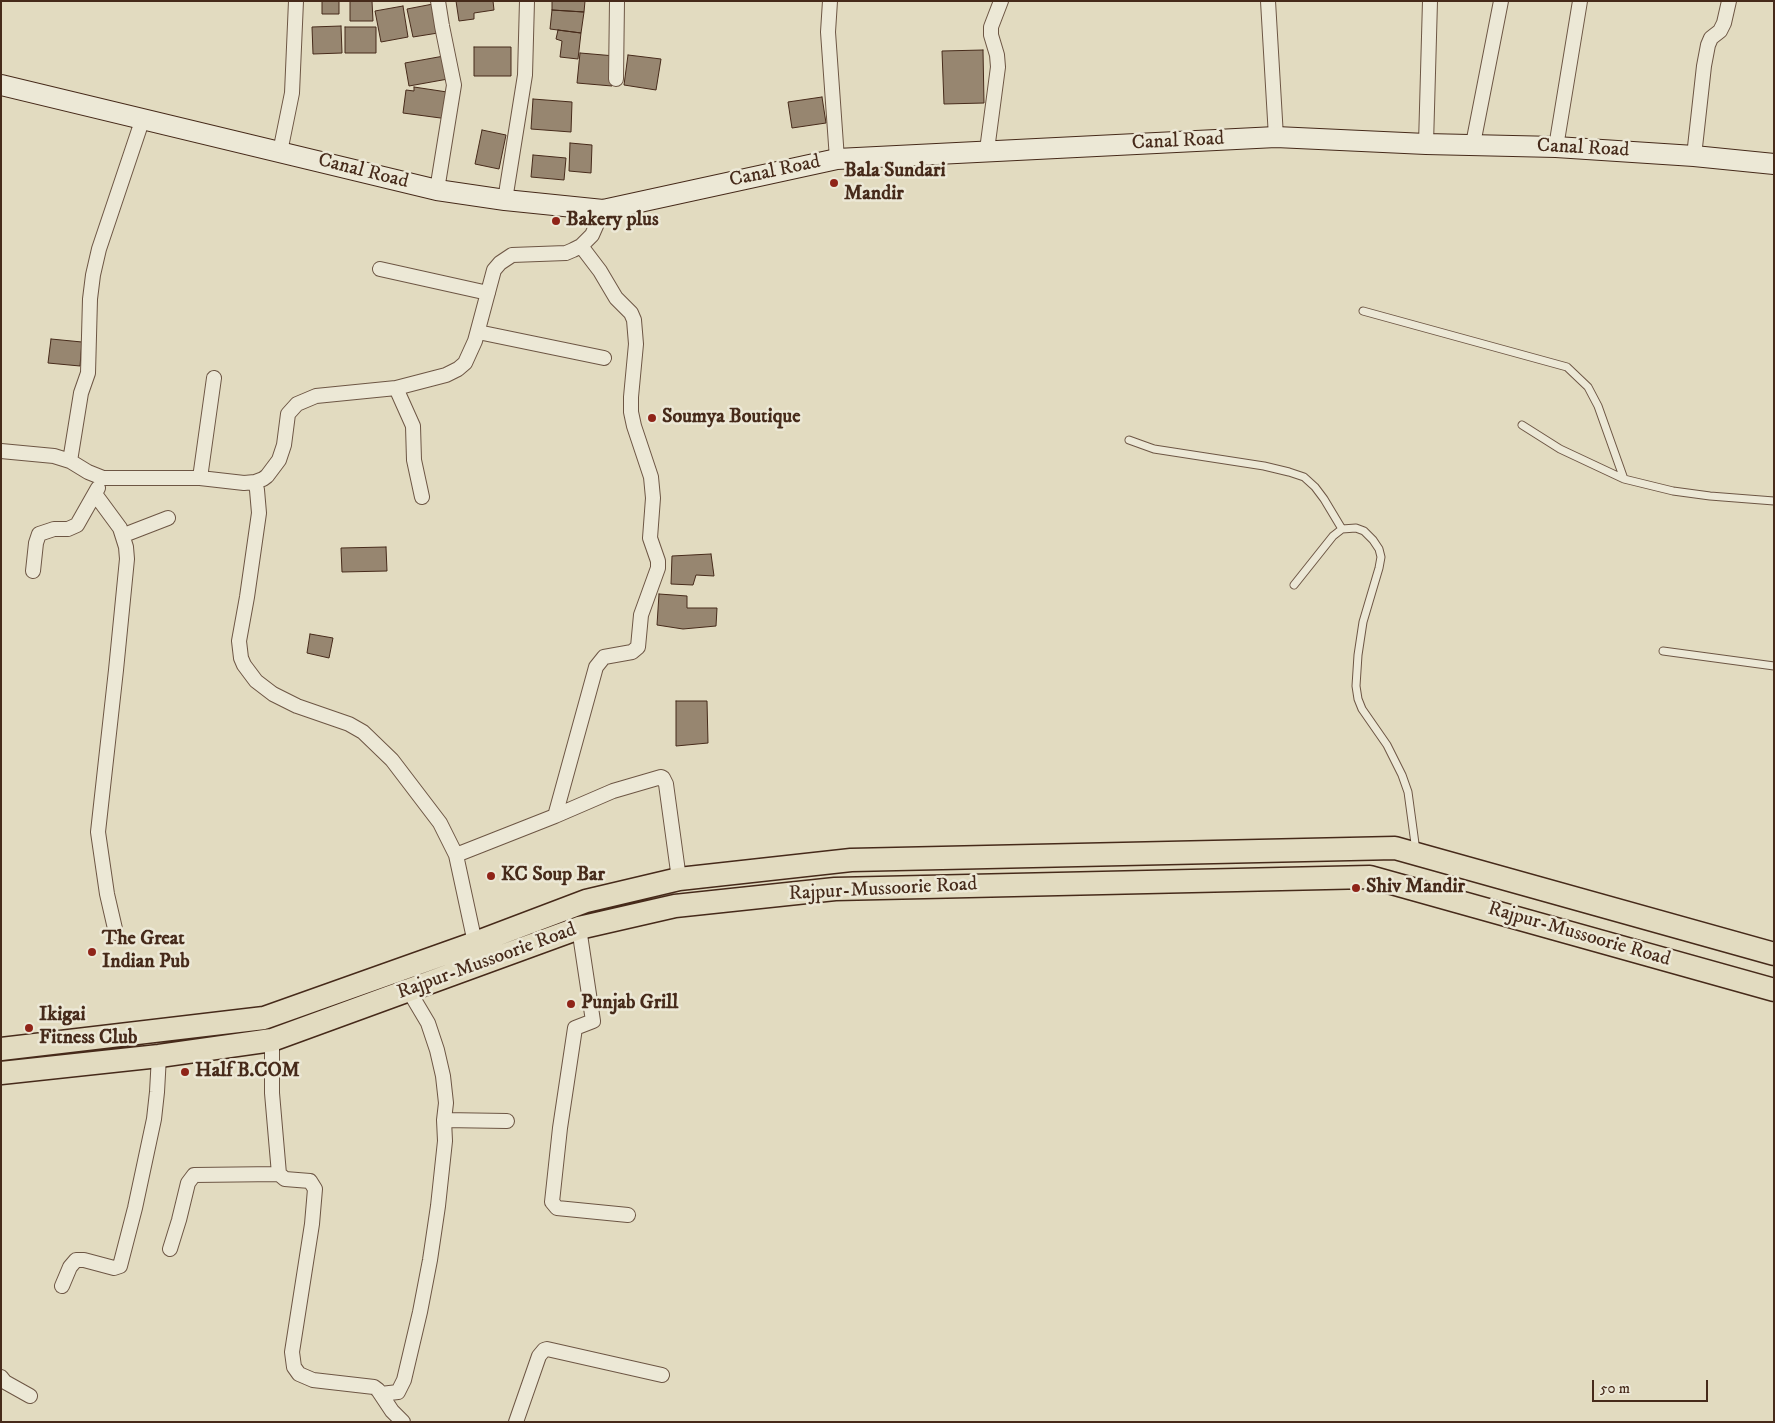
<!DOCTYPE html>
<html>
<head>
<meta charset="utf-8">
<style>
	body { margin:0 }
	#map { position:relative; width:1775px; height:1423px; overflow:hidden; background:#e2dbc0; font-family:"IM FELL DW Pica",serif }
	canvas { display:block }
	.frame { position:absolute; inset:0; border:2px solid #462a1a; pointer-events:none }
	.scale { position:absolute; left:1592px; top:1380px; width:116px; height:22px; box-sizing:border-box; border:2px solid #462a1a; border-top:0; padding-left:6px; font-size:15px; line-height:18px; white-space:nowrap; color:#462a1a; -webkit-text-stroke:4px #ece8d6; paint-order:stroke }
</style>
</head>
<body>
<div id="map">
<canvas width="1775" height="1423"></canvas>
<div class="frame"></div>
<div class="scale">50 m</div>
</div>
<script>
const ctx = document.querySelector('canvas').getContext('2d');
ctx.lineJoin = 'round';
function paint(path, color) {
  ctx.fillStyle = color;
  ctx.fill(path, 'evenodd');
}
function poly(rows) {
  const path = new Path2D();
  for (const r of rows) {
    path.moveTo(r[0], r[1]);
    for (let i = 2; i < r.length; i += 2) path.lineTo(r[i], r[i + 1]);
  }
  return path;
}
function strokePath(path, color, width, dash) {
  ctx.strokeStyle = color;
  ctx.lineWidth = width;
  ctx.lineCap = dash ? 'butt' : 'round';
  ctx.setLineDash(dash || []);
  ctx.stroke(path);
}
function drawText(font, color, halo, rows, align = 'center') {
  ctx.font = font + ' "IM FELL DW Pica",serif';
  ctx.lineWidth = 5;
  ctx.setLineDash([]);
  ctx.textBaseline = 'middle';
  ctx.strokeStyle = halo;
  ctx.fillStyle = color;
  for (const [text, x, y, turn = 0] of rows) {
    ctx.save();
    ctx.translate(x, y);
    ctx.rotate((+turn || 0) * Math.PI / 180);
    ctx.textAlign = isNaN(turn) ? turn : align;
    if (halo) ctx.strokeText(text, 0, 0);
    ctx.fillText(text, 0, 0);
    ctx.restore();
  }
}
const building = poly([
	[322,1,339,1,339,14,322,14,322,1],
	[350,1,372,1,373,21,350,21,350,1],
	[456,1,493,1,494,10,474,13,474,19,459,21,456,1],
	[552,1,585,1,584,12,552,10,552,1],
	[433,4,438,33,413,37,407,9,433,4],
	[403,6,408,37,381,42,375,11,403,6],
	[552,10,584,12,581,33,550,29,552,10],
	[341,26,342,53,313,54,312,27,341,26],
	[345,27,376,27,376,53,345,53,345,27],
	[558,30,581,33,578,59,560,57,562,41,556,39,558,30],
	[474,47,511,47,511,76,474,76,474,47],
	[983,50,984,103,944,104,942,51,983,50],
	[580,53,615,56,612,86,577,83,580,53],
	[628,55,661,59,656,90,624,85,628,55],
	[444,56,448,79,409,86,405,63,444,56],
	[414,87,447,92,448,119,403,113,406,90,414,91,414,87],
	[822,97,826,123,792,128,788,102,822,97],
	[533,99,572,102,571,132,531,129,533,99],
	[482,130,506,135,499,169,475,164,482,130],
	[570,143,592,145,591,173,569,171,570,143],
	[533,155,566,158,564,180,531,177,533,155],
	[51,339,82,342,80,366,48,363,51,339],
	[386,547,387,571,342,572,341,548,386,547],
	[711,554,714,576,696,575,693,585,671,584,672,556,711,554],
	[659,594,687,596,687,608,717,608,716,626,683,629,657,625,659,594],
	[310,634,333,638,329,658,307,653,310,634],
	[676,701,707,701,708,743,676,746,676,701]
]);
const lane = poly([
	[1363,311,1567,367,1588,387,1598,406,1624,479],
	[1522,425,1560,449,1624,479,1673,491,1710,496,1774,501],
	[1129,440,1154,449,1264,466,1289,472,1304,477,1315,487,1324,499,1342,529],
	[1294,585,1333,536,1342,529,1356,528,1364,531,1373,540,1379,549,1381,557,1379,568,1363,622,1358,655,1356,686,1358,699,1362,709,1387,745,1402,775,1408,792,1416,851],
	[1663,651,1774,666]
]);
const street = poly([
	[830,1,828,32,837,159],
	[1268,1,1276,137],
	[616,79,617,1],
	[1426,144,1430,1],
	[1473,144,1501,1],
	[1556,147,1580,1],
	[987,150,998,67,997,55,991,35,991,27,1001,1],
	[280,152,292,93,296,1],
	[1694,156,1704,66,1708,45,1711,38,1720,31,1724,23,1729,1],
	[437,190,454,85,442,26,438,1],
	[505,200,525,75,527,1],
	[380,269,488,293],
	[478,332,604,358],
	[396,388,413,426,414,460,422,497],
	[1,451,54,456,70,461,88,472,103,478,200,478,244,483,255,482,263,479,267,476,279,460,284,445,288,414,297,404,316,396,396,388,446,375,458,369,465,363,475,341,494,270,500,263,512,255,566,253,573,250,581,246,592,235,603,210],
	[70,461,81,393,88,373,90,299,93,275,99,249,143,118],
	[200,478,214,378],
	[255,482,257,490,259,513,247,597,239,641,241,658,244,665,256,681,273,694,297,706,349,724,363,732,392,760,440,823,456,855,475,943],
	[95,494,120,528,126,547,127,559,116,670,98,832,107,894,116,933],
	[124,535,168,518],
	[33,571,36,543,39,534,54,529,68,529,77,525,98,488],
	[555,816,596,667,604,657,632,652,638,647,641,615,658,568,658,561,650,538,653,498,651,477,634,426,631,412,631,397,636,344,634,320,631,313,616,298,600,271,581,246],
	[456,855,555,816,613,791,661,777,663,778,666,784,679,879],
	[579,928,593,1021,575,1028,560,1128,552,1202,557,1208,628,1215],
	[272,1040,272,1093,279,1174,285,1179,310,1181,315,1189,312,1224,292,1352,294,1367,299,1374,313,1380,374,1387,378,1390,392,1411,403,1422],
	[444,1120,507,1121],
	[170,1249,179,1220,188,1183,194,1175,279,1174],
	[62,1286,70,1267,76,1260,84,1260,114,1268,120,1266,135,1208,154,1119,157,1092,159,1056],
	[1,1377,5,1382,30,1396],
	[381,1394,398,1392,404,1380,420,1312,430,1260,438,1206,445,1141,444,1120,446,1103,443,1076,437,1050,428,1023,409,991],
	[516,1422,539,1356,544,1350,547,1349,662,1375]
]);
const secondary = poly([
	[1,85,437,190,505,200,603,210,837,159,1276,137,1426,144,1556,147,1694,156,1774,164]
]);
const primary = poly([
	[1,1049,264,1018,475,943,586,901,679,879,851,860,1395,848,1774,954],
	[1,1073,159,1056,272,1040,579,928,675,906,835,889,1370,877,1774,990]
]);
const markers = [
	[834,183,5,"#8f2418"],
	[556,221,5,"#8f2418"],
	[652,418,5,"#8f2418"],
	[491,876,5,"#8f2418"],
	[1356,888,5,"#8f2418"],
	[92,952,5,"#8f2418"],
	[571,1004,5,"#8f2418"],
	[29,1028,5,"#8f2418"],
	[185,1072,5,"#8f2418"]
];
const streetNames = [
	["Canal Road",1178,142,-3],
	["Canal Road",1583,149,3],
	["Canal Road",363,172,14],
	["Canal Road",775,172,-12],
	["Rajpur-Mussoorie Road",883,890,-3],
	["Rajpur-Mussoorie Road",1579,935,16],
	["Rajpur-Mussoorie Road",487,962,-20]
];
const poiNames = [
	["Bala Sundari",844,172],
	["Mandir",844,195],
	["Bakery plus",566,221],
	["Soumya Boutique",662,418],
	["KC Soup Bar",501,876],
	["Shiv Mandir",1366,888],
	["The Great",102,940],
	["Indian Pub",102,963],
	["Punjab Grill",581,1004],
	["Ikigai",39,1016],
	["Fitness Club",39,1039],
	["Half B.COM",195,1072]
];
paint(building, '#978670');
strokePath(building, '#462a1a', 1);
strokePath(lane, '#6d5644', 9);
strokePath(street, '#6d5644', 16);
strokePath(secondary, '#462a1a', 22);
strokePath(primary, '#462a1a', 25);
strokePath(lane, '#ece8d6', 7);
strokePath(street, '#ece8d6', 14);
strokePath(secondary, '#ece8d6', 20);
strokePath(primary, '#e2dbc0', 22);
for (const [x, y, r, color] of markers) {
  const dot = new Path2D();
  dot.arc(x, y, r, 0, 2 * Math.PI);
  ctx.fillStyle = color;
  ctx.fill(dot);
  strokePath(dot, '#ece8d6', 2);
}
drawText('20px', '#462a1a', '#ece8d6', streetNames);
drawText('bold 20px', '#462a1a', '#ece8d6', poiNames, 'left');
</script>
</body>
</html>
